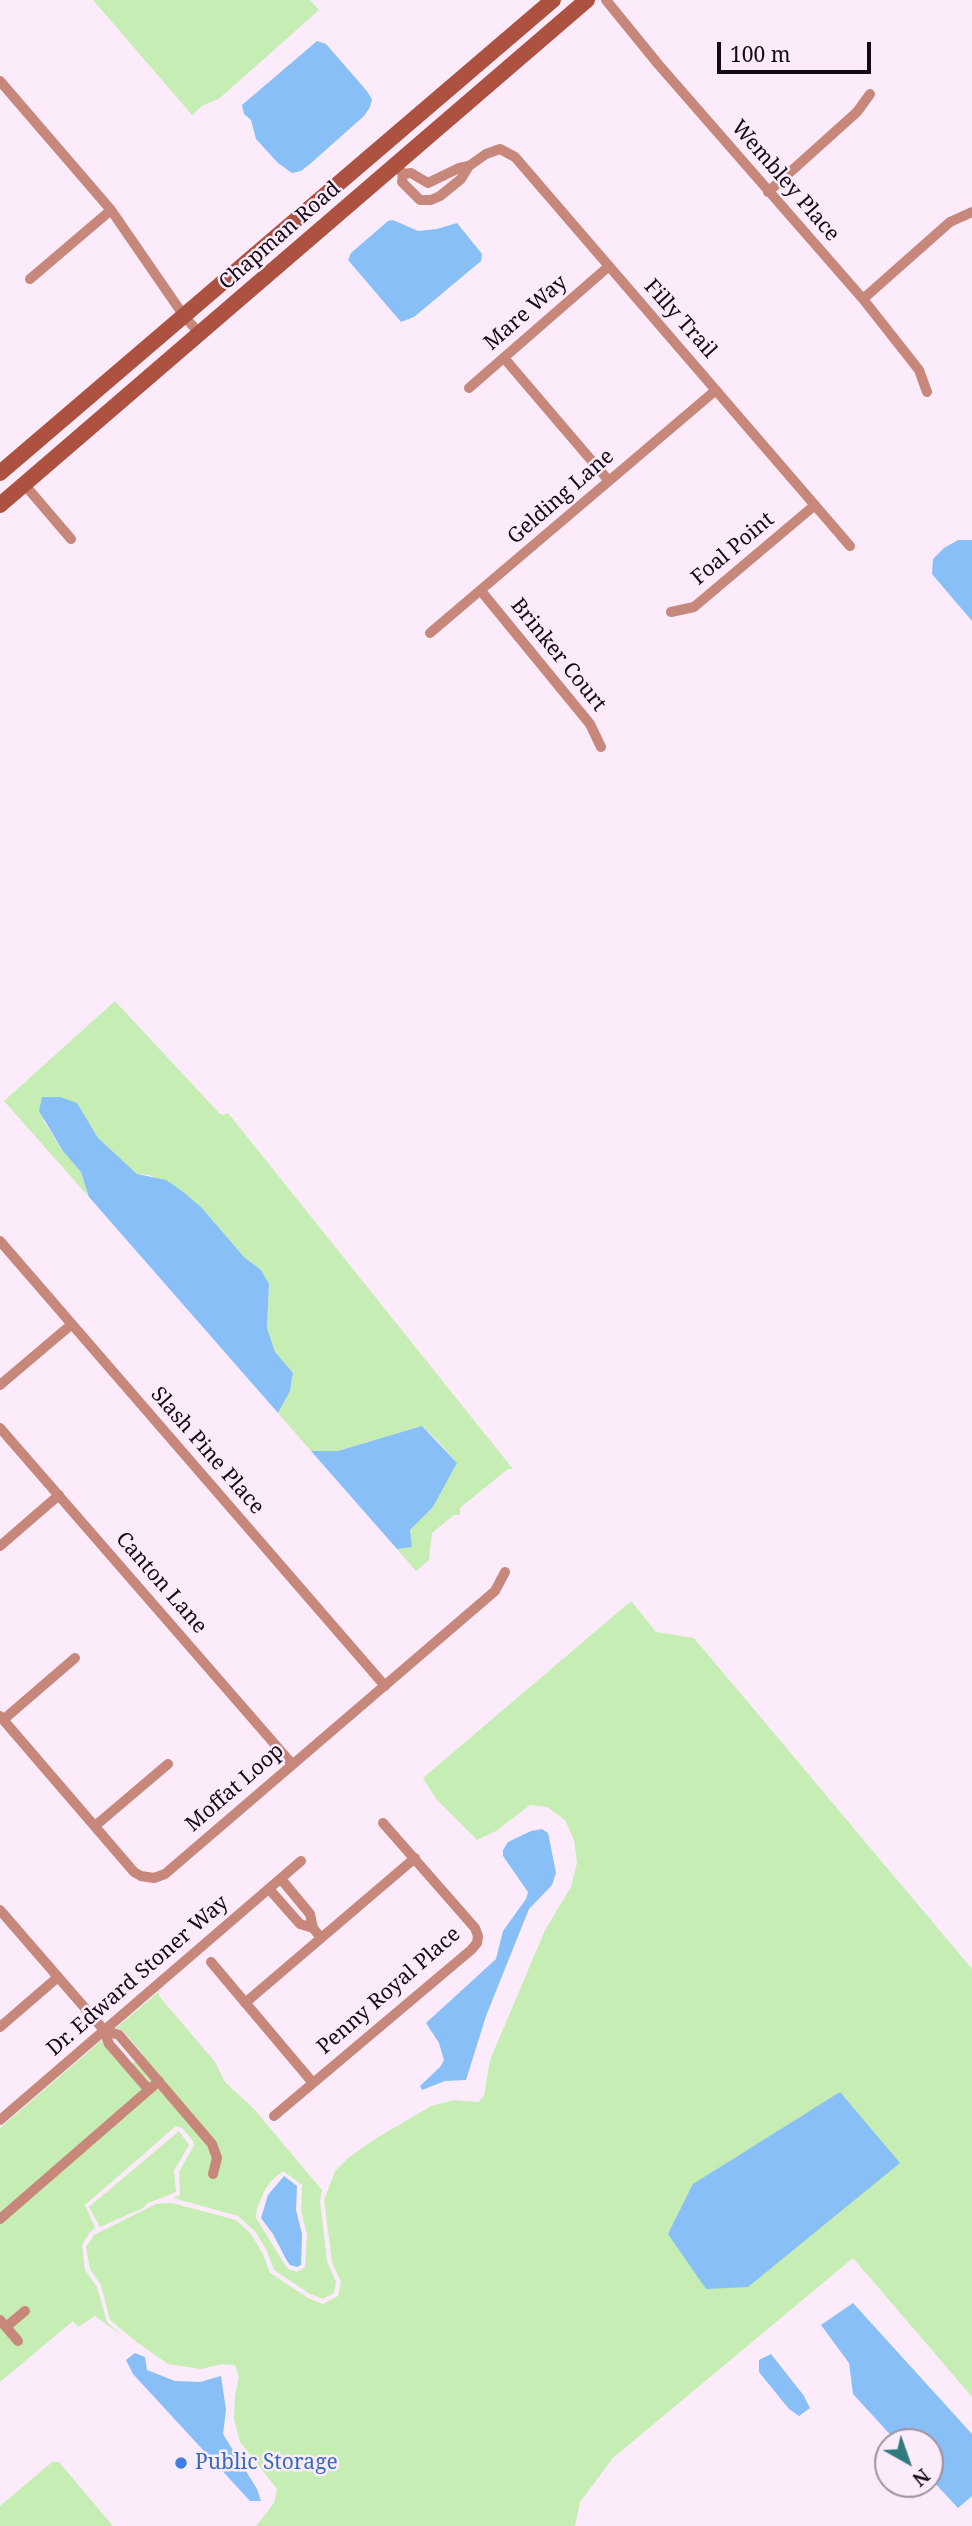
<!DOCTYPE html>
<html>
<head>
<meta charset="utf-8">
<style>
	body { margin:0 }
	#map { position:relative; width:972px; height:2526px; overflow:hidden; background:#fcecfb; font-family:"Noto Serif",serif }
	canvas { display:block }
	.north { position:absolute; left:874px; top:2428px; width:70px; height:70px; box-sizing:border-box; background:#fcecfb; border:2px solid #9f929e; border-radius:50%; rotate:140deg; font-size:19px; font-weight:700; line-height:28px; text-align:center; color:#130b13 }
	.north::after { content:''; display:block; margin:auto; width:24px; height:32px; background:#327b7d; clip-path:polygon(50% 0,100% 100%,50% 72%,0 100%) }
	.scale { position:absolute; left:717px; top:42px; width:154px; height:32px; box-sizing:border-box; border:4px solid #130b13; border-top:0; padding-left:9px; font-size:21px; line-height:24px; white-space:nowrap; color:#130b13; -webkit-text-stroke:5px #fcecfb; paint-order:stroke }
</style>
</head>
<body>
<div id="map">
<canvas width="972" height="2526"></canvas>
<div class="north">N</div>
<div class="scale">100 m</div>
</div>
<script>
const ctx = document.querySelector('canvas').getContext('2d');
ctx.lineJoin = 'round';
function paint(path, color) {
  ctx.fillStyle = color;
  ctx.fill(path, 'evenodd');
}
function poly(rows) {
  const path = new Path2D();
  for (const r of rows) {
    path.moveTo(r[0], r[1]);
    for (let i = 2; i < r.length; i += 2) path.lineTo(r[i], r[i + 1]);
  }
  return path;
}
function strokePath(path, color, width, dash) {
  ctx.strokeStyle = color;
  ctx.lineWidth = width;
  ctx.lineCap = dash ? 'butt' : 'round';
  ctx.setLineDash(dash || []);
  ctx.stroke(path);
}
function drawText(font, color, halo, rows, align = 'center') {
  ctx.font = font + ' "Noto Serif",serif';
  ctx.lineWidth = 5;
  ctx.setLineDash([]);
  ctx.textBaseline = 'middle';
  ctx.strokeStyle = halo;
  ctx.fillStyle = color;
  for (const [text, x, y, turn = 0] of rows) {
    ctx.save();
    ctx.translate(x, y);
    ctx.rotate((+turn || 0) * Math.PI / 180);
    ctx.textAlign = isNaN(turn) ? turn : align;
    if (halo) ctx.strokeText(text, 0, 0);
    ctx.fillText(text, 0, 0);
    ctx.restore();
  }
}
const green = poly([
	[93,0,310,0,319,10,220,98,202,106,192,115],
	[115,1001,220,1114,224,1115,228,1113,513,1469,508,1469,460,1508,460,1515,454,1515,432,1533,429,1560,416,1571,397,1549,412,1547,410,1530,433,1507,457,1463,437,1440,422,1426,338,1451,311,1451,278,1413,290,1391,293,1374,275,1352,267,1328,269,1284,261,1270,244,1257,202,1208,150,1175,137,1174,97,1138,77,1103,43,1120,63,1151,81,1172,89,1197,4,1101],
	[631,1601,656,1632,694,1638,972,1969,972,2397,853,2258,613,2458,580,2502,575,2526,256,2526,274,2503,277,2489,240,2442,234,2419,235,2395,239,2377,235,2365,222,2364,201,2369,168,2364,138,2343,110,2320,101,2285,90,2269,86,2247,94,2235,156,2204,172,2203,236,2220,251,2234,263,2254,270,2273,308,2298,323,2304,338,2296,341,2282,332,2262,324,2200,335,2171,348,2158,375,2139,431,2106,454,2100,478,2102,484,2096,490,2060,545,1930,571,1887,577,1863,574,1840,565,1820,547,1807,530,1805,496,1831,477,1840,436,1799,423,1778],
	[168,1984,159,1992,159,1996,215,2062,225,2082,254,2109,322,2190,320,2201,327,2261,336,2282,334,2293,323,2299,310,2294,274,2270,267,2251,255,2231,238,2216,173,2198,180,2195,179,2172,194,2145,193,2141,182,2128,176,2126,85,2205,95,2228,90,2232,82,2245,85,2270,97,2287,107,2322,124,2337,95,2316,78,2327,73,2321,0,2382,0,2128,102,2040,105,2047,125,2070,143,2054,123,2031,116,2028],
	[283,2171,302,2185,301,2210,307,2235,305,2267,297,2272,287,2268,256,2218,257,2208,264,2192,270,2182],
	[179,2131,189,2145,174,2171,176,2192,148,2203,143,2208,100,2227,89,2207],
	[52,2462,59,2462,113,2526,0,2526,0,2506]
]);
const water = poly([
	[317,41,326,44,366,90,372,99,370,107,364,116,310,164,301,171,292,173,278,163,256,139,251,120,244,114,242,105],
	[393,220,418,231,437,229,457,223,482,254,481,261,414,317,401,322,348,260,351,253,388,221],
	[958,540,972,540,972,621,932,574,933,559,944,548],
	[42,1097,60,1097,77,1103,98,1138,137,1174,166,1180,182,1191,202,1208,244,1257,261,1270,269,1284,267,1328,275,1352,293,1373,290,1391,278,1413,89,1197,81,1172,63,1151,39,1111],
	[422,1426,457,1463,433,1507,410,1530,412,1547,397,1549,311,1451,338,1451],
	[542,1829,548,1833,556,1873,552,1885,529,1909,486,2016,466,2080,445,2081,422,2090,420,2086,440,2067,444,2060,439,2043,426,2023,496,1959,503,1931,526,1899,528,1892,503,1856,503,1850,508,1842,531,1831],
	[840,2092,900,2163,748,2287,706,2289,668,2234,693,2184],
	[284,2176,297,2186,296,2210,302,2234,301,2265,297,2267,290,2265,286,2259,273,2234,261,2218,268,2195],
	[853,2303,972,2434,972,2496,958,2508,930,2478,930,2442,897,2442,853,2394,849,2363,821,2325],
	[135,2353,145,2357,147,2370,175,2381,200,2382,221,2376,226,2410,223,2434,257,2489,261,2501,250,2501,133,2374,126,2360],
	[771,2354,804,2396,810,2408,799,2416,789,2409,759,2372,759,2360]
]);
const street = poly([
	[606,0,658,64,863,299,919,370,927,392],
	[0,81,111,210,184,316,199,333],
	[400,170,403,174,402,182,420,200,431,200,440,196,461,179,469,166],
	[403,174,411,173,428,183,459,168,469,166,486,154,500,149,515,157,850,546],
	[768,192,857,112,870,94],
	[30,279,111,210],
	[863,299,950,222,972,212],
	[504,358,609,481],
	[469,388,608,267],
	[24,484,71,539],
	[481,591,590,724,601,747],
	[671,612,694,607,815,505],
	[430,633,716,390],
	[0,1241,385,1686],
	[0,1385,72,1324],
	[0,1428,292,1764],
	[0,1546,59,1495],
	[0,1716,134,1872,141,1876,154,1878,165,1874,495,1591,505,1572],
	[3,1720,75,1658],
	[95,1826,168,1764],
	[281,1879,310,1914,313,1928,321,1938],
	[269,1889,300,1924,313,1928],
	[0,1910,104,2030,109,2044,149,2090],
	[211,1962,313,2083],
	[245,2003,415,1858],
	[0,2027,58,1977],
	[104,2030,119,2035,212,2144,217,2158,213,2174],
	[274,2116,471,1950,477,1943,478,1936,475,1928,383,1823],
	[0,2120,301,1861],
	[0,2219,159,2081],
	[0,2320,6,2327,25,2311],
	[6,2327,18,2341]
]);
const secondary = poly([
	[0,473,553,0],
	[0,505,587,0]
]);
const markers = [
	[181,2463,7,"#3f7fe0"]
];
const streetNames = [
	["Wembley Place",785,181,49],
	["Chapman Road",280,236,-41],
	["Mare Way",526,313,-41],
	["Filly Trail",680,319,48],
	["Gelding Lane",561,497,-41],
	["Foal Point",733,549,-40],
	["Brinker Court",558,655,51],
	["Slash Pine Place",207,1451,49],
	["Canton Lane",161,1583,49],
	["Moffat Loop",235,1788,-41],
	["Dr. Edward Stoner Way",138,1976,-41],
	["Penny Royal Place",389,1991,-41]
];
const shopNames = [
	["Public Storage",195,2463]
];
paint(green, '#c6edb3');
paint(water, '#87bff6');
strokePath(street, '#c8877b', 10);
strokePath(secondary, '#ad5141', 16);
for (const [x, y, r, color] of markers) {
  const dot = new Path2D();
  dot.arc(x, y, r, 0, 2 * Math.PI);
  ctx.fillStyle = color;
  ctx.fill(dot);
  strokePath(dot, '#fcecfb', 2.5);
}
drawText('21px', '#130b13', '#fcecfb', streetNames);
drawText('21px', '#366cbe', '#fcecfb', shopNames, 'left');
</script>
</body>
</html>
